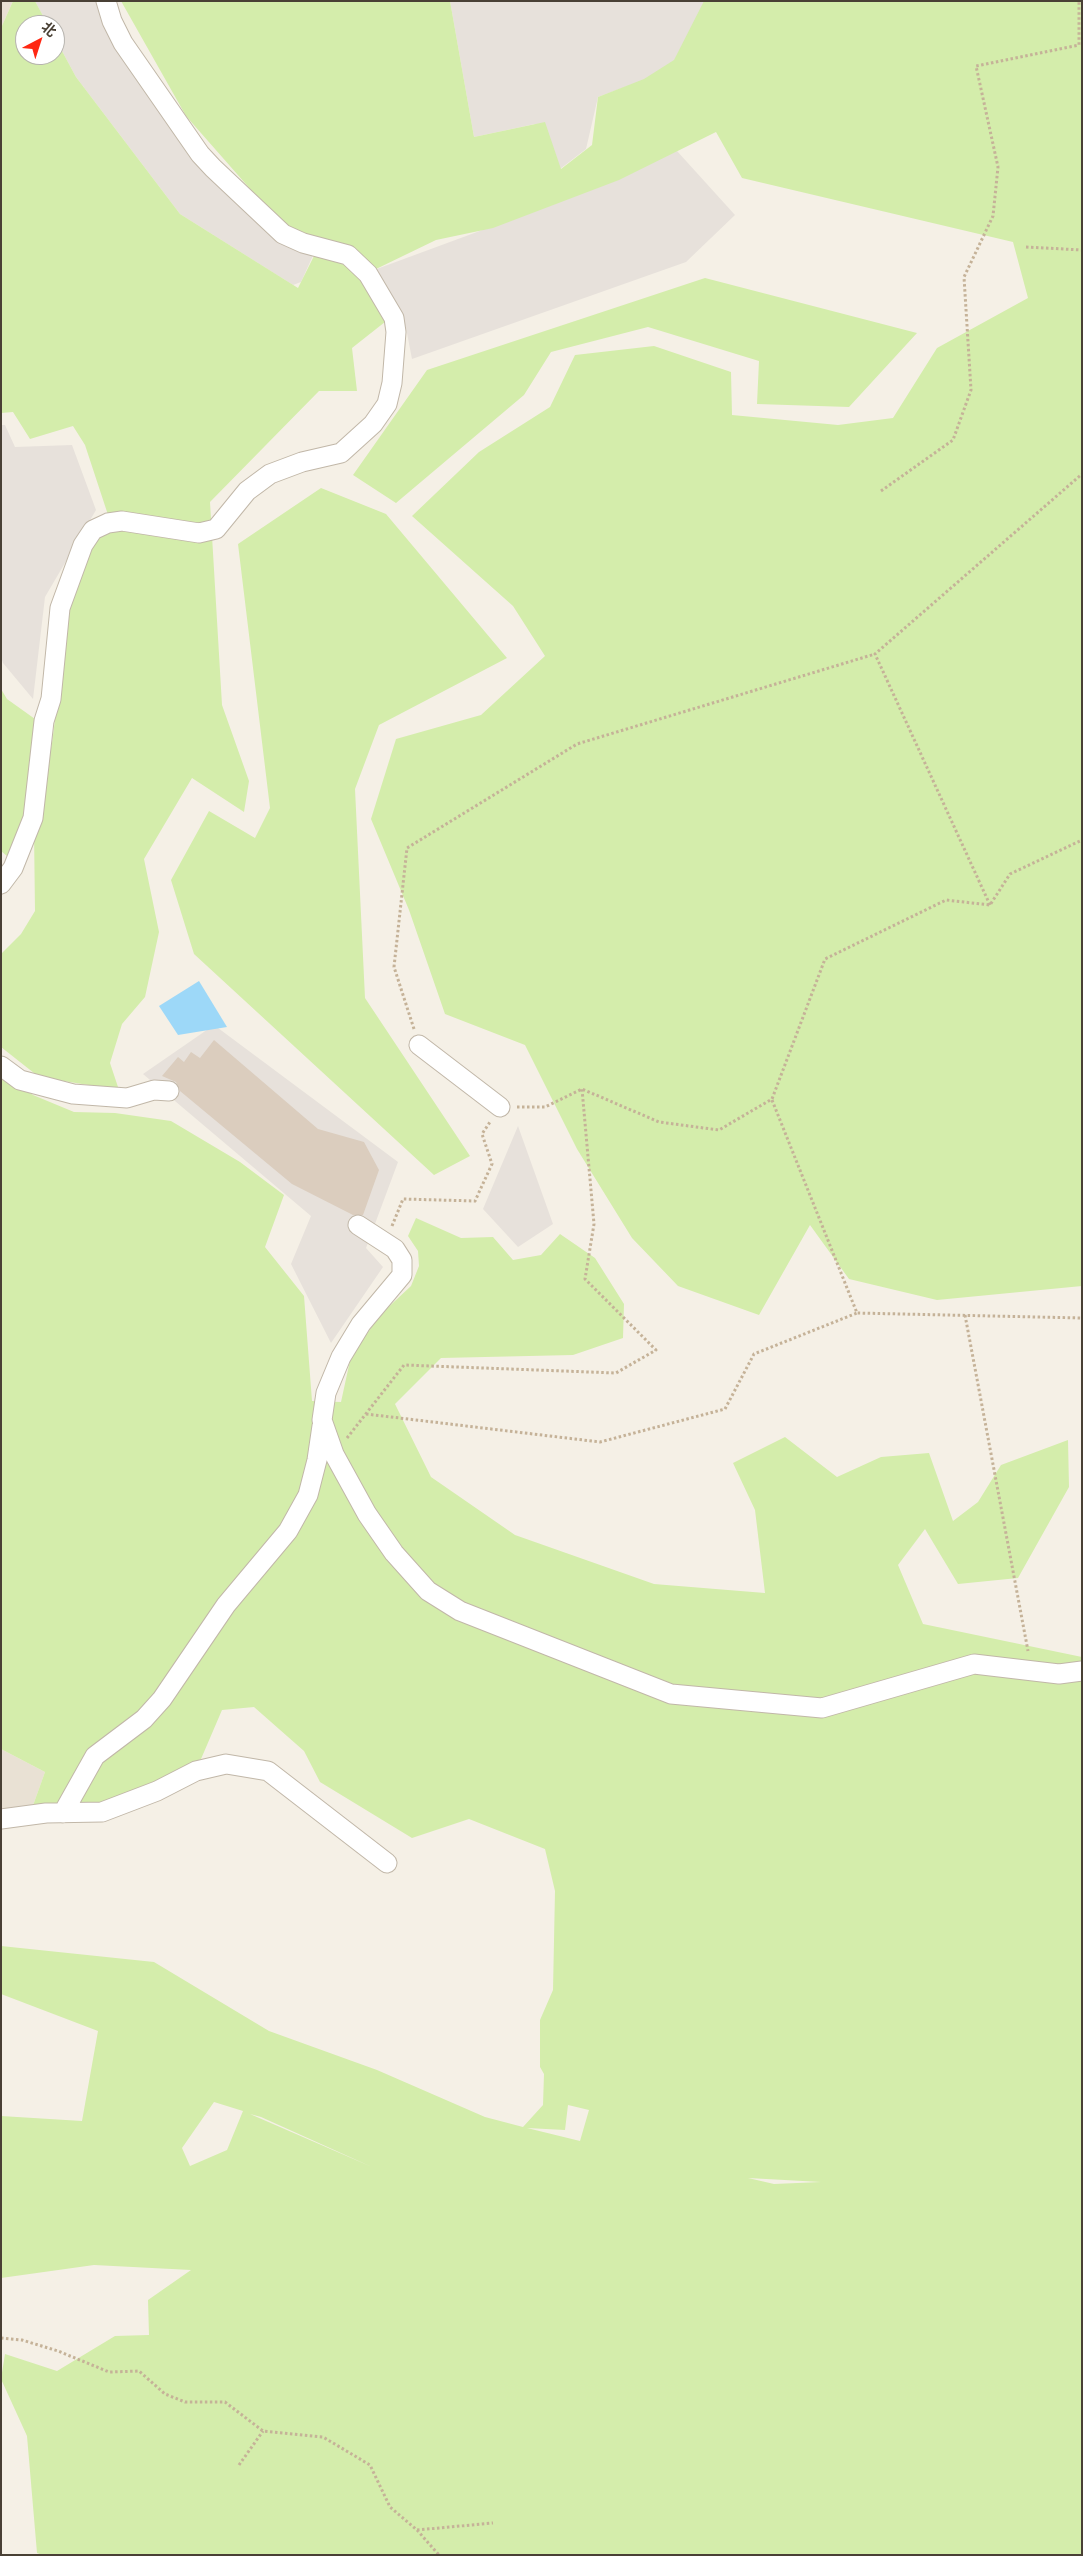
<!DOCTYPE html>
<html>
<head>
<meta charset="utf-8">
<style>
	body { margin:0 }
	#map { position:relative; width:1083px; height:2556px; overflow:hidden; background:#f5f0e6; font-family:"DejaVu Sans","Noto Sans SC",sans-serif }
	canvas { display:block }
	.frame { position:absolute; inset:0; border:2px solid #494035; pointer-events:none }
	.north { position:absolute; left:15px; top:15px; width:50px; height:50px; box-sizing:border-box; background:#fff; border:1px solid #b6b3ae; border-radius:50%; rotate:40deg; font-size:14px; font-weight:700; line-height:20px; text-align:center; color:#494035 }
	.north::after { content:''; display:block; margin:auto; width:18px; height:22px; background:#ff2813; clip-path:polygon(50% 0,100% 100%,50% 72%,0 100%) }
</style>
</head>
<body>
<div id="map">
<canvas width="1083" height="2556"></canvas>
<div class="frame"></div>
<div class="north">北</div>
</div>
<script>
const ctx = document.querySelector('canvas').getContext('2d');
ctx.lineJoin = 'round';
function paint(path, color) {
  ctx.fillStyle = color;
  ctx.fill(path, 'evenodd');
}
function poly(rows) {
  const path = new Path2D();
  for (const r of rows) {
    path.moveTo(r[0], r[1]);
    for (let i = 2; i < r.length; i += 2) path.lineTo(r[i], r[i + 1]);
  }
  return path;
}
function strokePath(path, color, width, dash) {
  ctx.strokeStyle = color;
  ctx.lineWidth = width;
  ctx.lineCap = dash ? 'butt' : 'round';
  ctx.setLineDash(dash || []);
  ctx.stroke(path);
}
const residential = poly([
	[1,1,13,1,1,28],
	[1,1749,45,1772,31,1811,1,1814]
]);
const industrial = poly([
	[35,1,100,1,197,157,315,251,301,282,293,285,180,214,76,77,55,38,55,25,48,25],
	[450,1,705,1,679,67,598,97,586,149,560,169,535,124,474,137],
	[677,151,735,215,686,262,412,359,406,328,374,270,477,232],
	[1,425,5,425,15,447,72,445,96,510,45,597,33,699,3,663,1,657],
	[214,1025,398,1162,366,1248,383,1267,331,1343,291,1264,311,1216,143,1074],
	[518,1126,553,1224,518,1247,483,1209]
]);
const green = poly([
	[13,1,35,1,48,25,25,25,25,55,55,55,55,38,76,77,180,214,298,288,317,250,364,276,390,318,352,348,357,391,319,391,210,502,222,705,249,781,244,812,192,778,144,859,159,932,145,997,122,1024,110,1063,119,1090,39,1077,1,1047,1,954,21,934,35,911,34,831,52,743,70,601,96,532,111,524,85,445,73,426,30,439,13,412,1,413,1,28],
	[121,1,450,1,474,137,545,122,561,169,592,145,598,97,644,79,674,60,704,1,1082,1,1082,1286,937,1300,849,1279,810,1225,759,1315,678,1286,632,1238,577,1149,525,1045,445,1014,409,910,371,819,396,739,481,715,545,656,513,606,412,516,479,452,550,407,575,355,654,346,731,372,732,415,838,425,893,418,937,348,1028,298,1013,242,742,178,716,132,619,180,493,228,436,240,374,270,288,232,186,116],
	[705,278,917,333,849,407,757,404,759,361,648,327,551,352,524,395,396,503,353,475,427,370],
	[321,488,386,514,507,658,379,725,355,789,365,998,470,1156,434,1175,194,954,171,880,209,811,255,838,270,808,238,544],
	[1,689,7,699,42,724,32,806,13,861,1,851],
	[1,1073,33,1095,74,1112,115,1113,171,1121,240,1162,284,1195,265,1247,304,1296,312,1401,341,1402,351,1356,381,1314,411,1286,419,1266,418,1251,408,1236,416,1218,461,1238,493,1237,513,1260,541,1255,560,1234,595,1258,624,1304,623,1338,573,1355,441,1358,395,1404,431,1477,515,1535,654,1584,765,1593,755,1510,733,1463,785,1437,837,1477,881,1457,929,1453,953,1521,978,1502,1001,1465,1068,1440,1069,1487,1018,1578,958,1584,925,1529,898,1565,923,1624,1082,1657,1082,2555,42,2555,37,2553,27,2436,1,2379,5,2354,57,2371,115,2336,149,2335,148,2300,191,2270,94,2265,1,2278,1,2116,82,2121,98,2031,1,1994,1,1946,154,1962,269,2031,377,2070,485,2117,523,2127,543,2105,544,2074,540,2067,540,2020,553,1990,555,1891,545,1849,469,1819,412,1838,320,1782,304,1751,254,1707,222,1710,201,1759,106,1806,31,1811,45,1772,1,1749],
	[214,2102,243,2111,227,2150,190,2166,182,2148],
	[568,2105,589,2110,580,2141,527,2128,565,2130],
	[250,2114,261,2117,372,2167],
	[748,2178,821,2182,774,2184]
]);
const water = poly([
	[199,981,227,1027,178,1035,159,1006]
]);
const building = poly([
	[214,1040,318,1129,364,1142,379,1170,363,1215,353,1215,292,1184,180,1091,176,1082,162,1076,178,1057,184,1062,191,1052,200,1058]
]);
const path = poly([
	[1026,247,1082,250],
	[881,491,953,440,971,390,964,277,993,216,998,167,976,66,1079,45,1079,1],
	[990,905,875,654,1082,474],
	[414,1029,394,967,407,848,577,744,875,654],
	[772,1100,857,1313,1082,1318],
	[517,1107,545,1107,582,1089,659,1122,719,1130,772,1099,825,959,946,900,990,905,1010,874,1082,840],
	[392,1226,403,1199,475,1201,492,1164,482,1134,490,1122],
	[965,1315,1028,1651],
	[366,1414,600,1442,725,1409,754,1354,857,1313],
	[347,1438,404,1365,616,1373,656,1350,585,1279,594,1224,582,1089],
	[1,2338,22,2340,58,2351,109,2372,139,2371,165,2394,185,2402,225,2402,263,2431,323,2437,370,2465,390,2507,417,2530,493,2523],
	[239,2465,263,2431],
	[417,2530,439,2555]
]);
const minor = poly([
	[1,884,13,868,33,818,44,721,51,699,60,608,83,545,93,530,108,523,122,521,199,533,216,529,247,491,270,474,302,462,341,453,373,424,387,404,392,383,396,332,394,318,368,274,348,255,303,243,283,234,213,168,200,154,123,43,112,21,106,1],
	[419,1045,500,1107],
	[1,1066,20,1080,73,1094,127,1098,154,1090,169,1091],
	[358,1225,395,1249,402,1260,402,1275,361,1324,341,1357,326,1393,322,1420,334,1454,367,1514,394,1553,428,1591,460,1611,671,1694,822,1708,974,1664,1059,1674,1082,1671],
	[63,1813,95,1756,144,1719,162,1699,226,1605,288,1531,308,1495,317,1460,322,1426],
	[1,1819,46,1813,102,1812,157,1791,196,1771,226,1764,268,1771,387,1863]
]);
paint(residential, '#e9e1d4');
paint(industrial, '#e7e1db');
paint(green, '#d4edab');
paint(water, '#9dd8f8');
paint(building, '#dbcdbe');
strokePath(minor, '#c1b7a8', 21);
strokePath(path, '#c5b298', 3, [2.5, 2.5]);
strokePath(minor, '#fff', 19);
</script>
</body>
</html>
